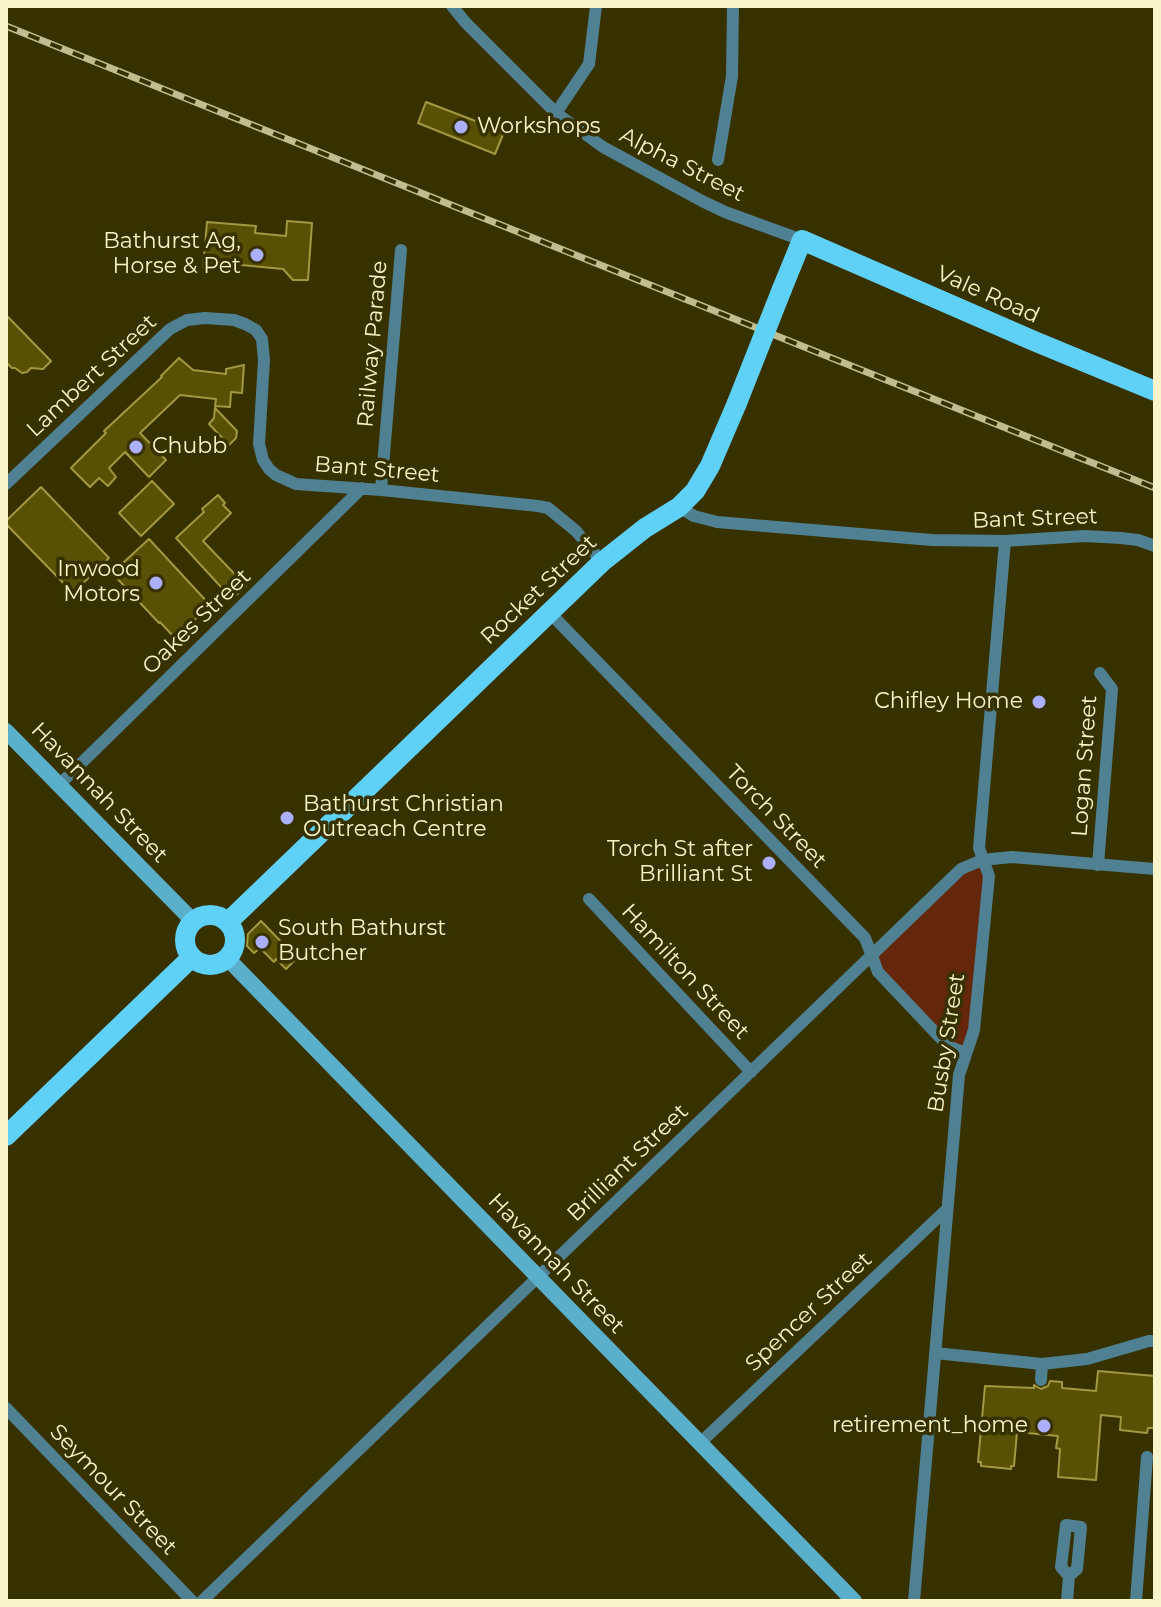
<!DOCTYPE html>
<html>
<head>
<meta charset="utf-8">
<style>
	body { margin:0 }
	#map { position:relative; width:1161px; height:1607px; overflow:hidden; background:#373100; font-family:Montserrat,sans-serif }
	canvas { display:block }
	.frame { position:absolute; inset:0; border:8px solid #f9f4ca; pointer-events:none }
</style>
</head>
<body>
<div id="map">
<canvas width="1161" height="1607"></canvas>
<div class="frame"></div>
</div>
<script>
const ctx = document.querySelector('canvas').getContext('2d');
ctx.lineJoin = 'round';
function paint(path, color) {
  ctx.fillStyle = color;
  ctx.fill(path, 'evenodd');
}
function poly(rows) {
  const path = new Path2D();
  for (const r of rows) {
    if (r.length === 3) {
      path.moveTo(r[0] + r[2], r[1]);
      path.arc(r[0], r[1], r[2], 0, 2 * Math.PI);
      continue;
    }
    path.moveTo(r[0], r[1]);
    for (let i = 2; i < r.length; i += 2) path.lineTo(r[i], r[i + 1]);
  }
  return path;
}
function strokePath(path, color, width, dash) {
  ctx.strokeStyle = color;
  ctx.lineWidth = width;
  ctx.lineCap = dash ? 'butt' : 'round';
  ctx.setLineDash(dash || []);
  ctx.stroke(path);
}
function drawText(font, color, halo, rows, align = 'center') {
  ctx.font = font + ' Montserrat,sans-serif';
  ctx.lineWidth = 7;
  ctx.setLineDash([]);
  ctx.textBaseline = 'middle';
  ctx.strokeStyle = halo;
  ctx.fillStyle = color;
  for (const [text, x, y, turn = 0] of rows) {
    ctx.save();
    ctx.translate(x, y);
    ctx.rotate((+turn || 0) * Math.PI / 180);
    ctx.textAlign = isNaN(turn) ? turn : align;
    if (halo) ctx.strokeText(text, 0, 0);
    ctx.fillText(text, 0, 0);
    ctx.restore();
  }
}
const green = poly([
	[982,860,989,876,966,1053,948,1046,878,972,872,955,952,876]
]);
const building = poly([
	[426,102,504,132,495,154,418,123,426,102],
	[287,221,312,223,308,280,293,280,283,269,231,264,226,269,203,267,207,222,256,226,255,233,286,236,287,221],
	[6,315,51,361,43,369,31,368,27,372,22,373,15,368,12,368,6,362,6,315],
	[179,358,193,370,226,374,226,369,244,365,242,393,231,392,230,407,215,406,216,399,180,395,140,433,166,460,149,477,125,452,109,468,116,477,108,486,99,478,90,487,71,468,106,433,104,431,162,377,161,376,179,358],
	[215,408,237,431,236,438,229,445,209,424,214,418,215,408],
	[152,481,174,504,141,536,119,513,152,481],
	[41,487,109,558,73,593,6,524,6,521,41,487],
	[218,495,225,503,223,505,231,513,203,541,246,586,232,599,176,538,204,512,202,509,218,495],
	[149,539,210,605,175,638,160,622,159,623,112,573,149,539],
	[261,921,297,958,286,969,276,959,274,962,260,948,254,953,247,946,248,934,261,921],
	[1098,1371,1155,1376,1155,1428,1148,1428,1147,1433,1120,1430,1121,1417,1101,1415,1096,1480,1058,1477,1060,1449,1056,1448,1058,1436,1017,1432,1014,1466,1011,1466,1011,1469,981,1466,981,1462,978,1462,985,1386,1034,1388,1034,1385,1041,1389,1048,1386,1050,1381,1062,1382,1062,1388,1096,1391,1098,1371]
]);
const street = poly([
	[452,6,466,23,556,113,603,147,702,201,725,212,802,240],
	[556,113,589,64,596,6],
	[718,160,732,76,733,6],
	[6,484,170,329,187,320,205,318,234,320,245,324,256,330,262,339,264,360,259,444,263,460,269,469,276,475,296,484,381,490,538,506,548,508,576,531,602,562],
	[381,490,401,250],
	[679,507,694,516,717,522,932,540,1005,541,1085,536,1121,538,1138,540,1155,546],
	[549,612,865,938,878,972,948,1046,966,1053],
	[59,785,362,488],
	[1098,865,1112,689,1100,673],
	[589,899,751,1072],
	[935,1353,1042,1364,1087,1359,1149,1341,1155,1341],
	[1041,1380,1042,1364],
	[6,1408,192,1601],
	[699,1444,946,1210],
	[202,1601,961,869,982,860,1012,857,1155,869],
	[914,1601,959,1075,974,1030,989,876,979,848,1005,541],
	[1067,1601,1069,1576,1077,1569,1081,1527,1066,1525,1061,1567,1069,1576],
	[1136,1601,1147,1457]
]);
const secondary = poly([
	[6,731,193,921],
	[227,958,854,1601]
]);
const primary = poly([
	[782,289,802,240,1034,341,1155,391],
	[210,940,25],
	[228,922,602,562,645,528,679,507,695,491,710,466,737,403],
	[6,1136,192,957]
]);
const rail = poly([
	[6,26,1155,488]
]);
const primaryBridge = poly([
	[737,403,782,289]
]);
const markers = [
	[461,127,8,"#acaffb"],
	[257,255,8,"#acaffb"],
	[136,447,8,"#acaffb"],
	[156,583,8,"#acaffb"],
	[1039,702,8,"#acaffb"],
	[287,818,8,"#acaffb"],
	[769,863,8,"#acaffb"],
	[262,942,8,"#acaffb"],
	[1044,1426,8,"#acaffb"]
];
const poiNames = [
	["Workshops",477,127,"left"],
	["Bathurst Ag,",241,242],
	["Horse & Pet",241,267],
	["Chubb",152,447,"left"],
	["Inwood",140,570],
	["Motors",140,595],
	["Chifley Home",1023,702],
	["Bathurst Christian",303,805,"left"],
	["Outreach Centre",303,830,"left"],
	["Torch St after",753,850],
	["Brilliant St",753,875],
	["South Bathurst",278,929,"left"],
	["Butcher",278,954,"left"],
	["retirement_home",1028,1426]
];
const streetNames = [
	["Alpha Street",682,165,27],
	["Vale Road",988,295,24],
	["Railway Parade",373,344,-85],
	["Lambert Street",92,376,-43],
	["Bant Street",377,470,5],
	["Bant Street",1035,519,-2],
	["Rocket Street",539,590,-43],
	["Oakes Street",197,622,-44],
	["Logan Street",1085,766,-86],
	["Havannah Street",99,793,46],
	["Torch Street",776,817,46],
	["Hamilton Street",685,972,47],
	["Busby Street",947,1043,-81],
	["Brilliant Street",628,1163,-44],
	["Havannah Street",556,1264,46],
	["Spencer Street",809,1312,-43],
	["Seymour Street",113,1490,46]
];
paint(green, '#65270c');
paint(building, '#585004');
strokePath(building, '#a39841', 2);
strokePath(street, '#4f8193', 12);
strokePath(secondary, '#5aafca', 16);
strokePath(primary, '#60d1f6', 20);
strokePath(rail, '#c2bd91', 7);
strokePath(rail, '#373100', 4, [12]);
strokePath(primaryBridge, '#60d1f6', 20);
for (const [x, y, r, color] of markers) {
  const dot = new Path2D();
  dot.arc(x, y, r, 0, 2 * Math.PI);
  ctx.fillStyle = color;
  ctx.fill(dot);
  strokePath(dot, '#373100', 3);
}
drawText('22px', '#f9f4ca', '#373100', poiNames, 'right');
drawText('22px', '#f9f4ca', '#373100', streetNames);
</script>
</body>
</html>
